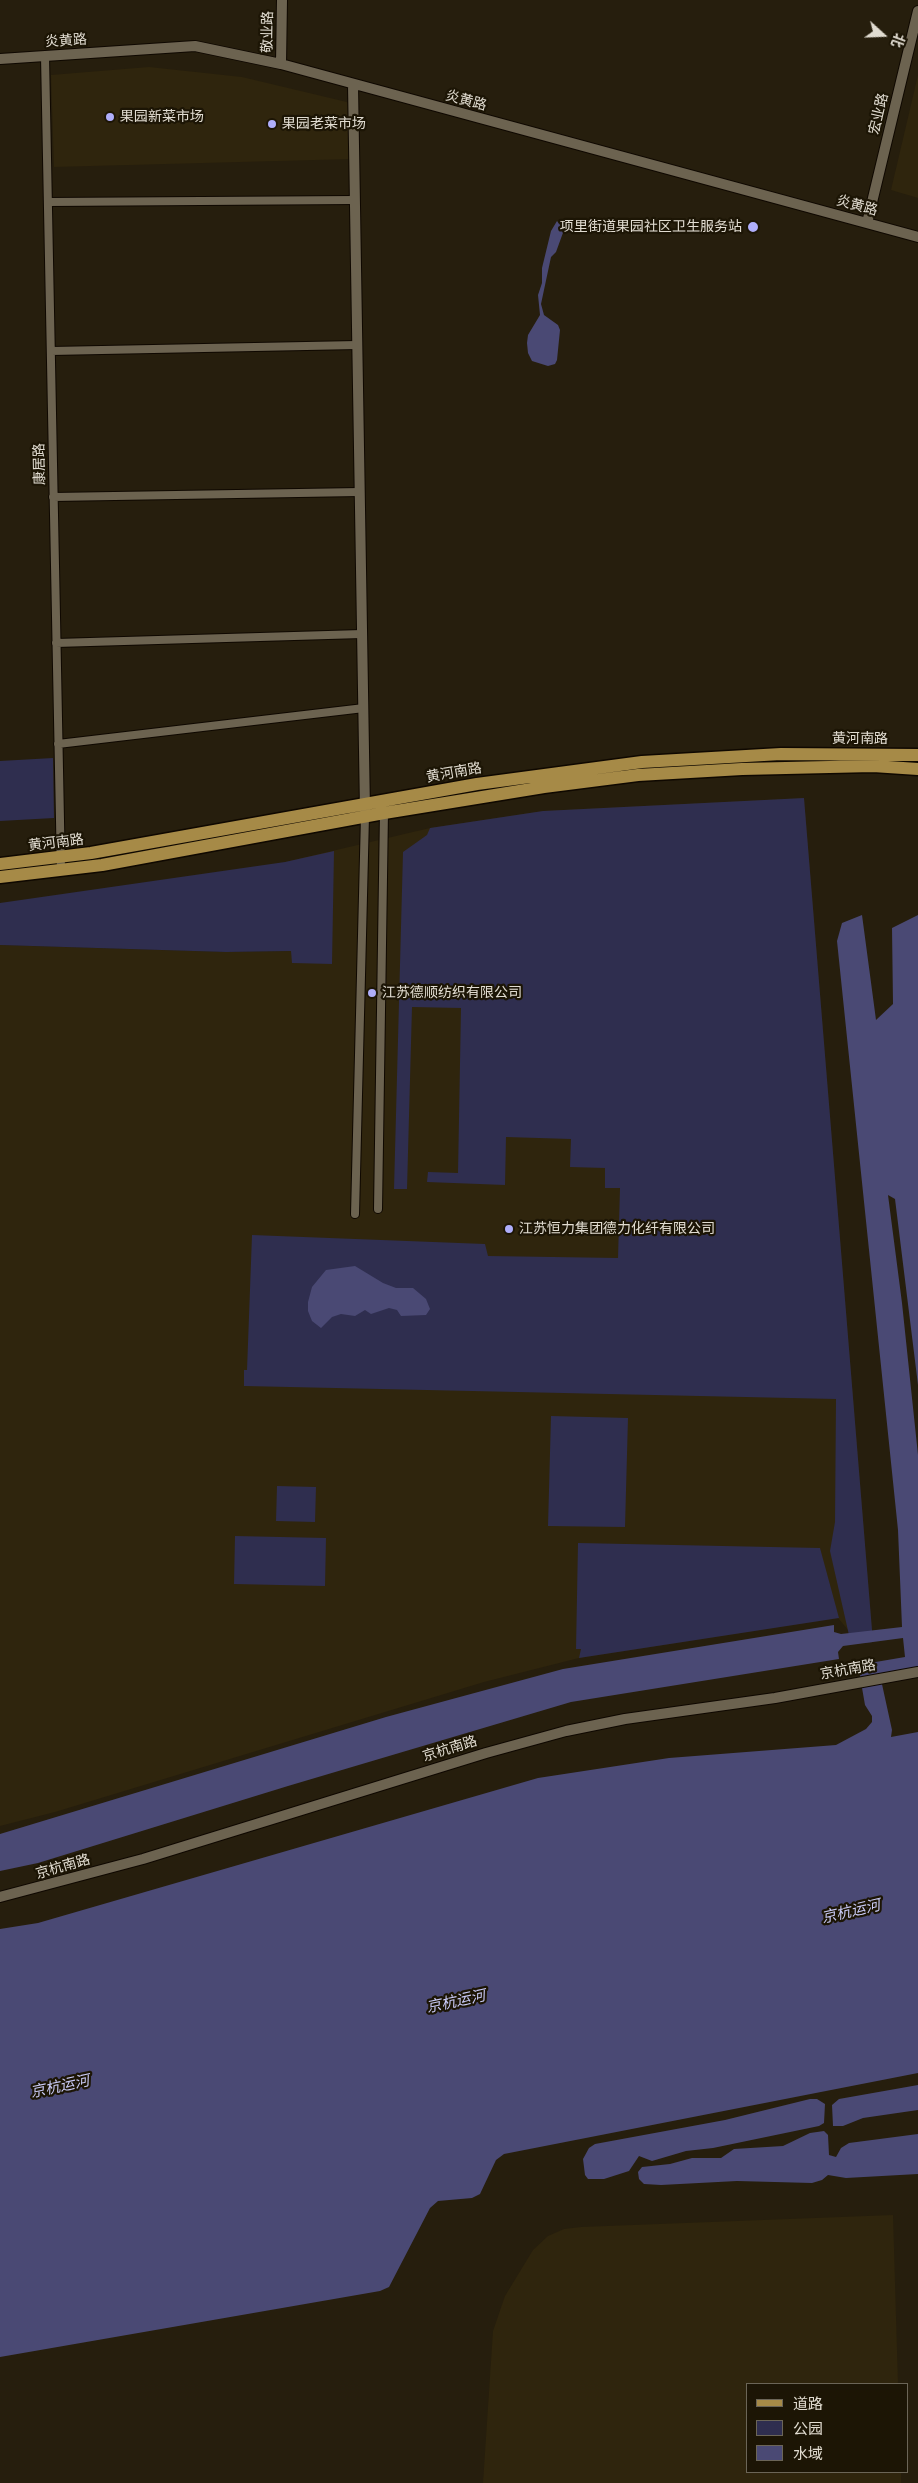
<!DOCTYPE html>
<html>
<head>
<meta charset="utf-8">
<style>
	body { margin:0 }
	#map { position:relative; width:918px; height:2483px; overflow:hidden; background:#261e0d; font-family:"Fira Sans","Noto Sans SC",sans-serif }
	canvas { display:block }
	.legend { position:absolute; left:746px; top:2383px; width:162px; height:90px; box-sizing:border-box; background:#1c1505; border:1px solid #6b6557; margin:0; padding:6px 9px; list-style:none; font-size:15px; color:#e1dcd1 }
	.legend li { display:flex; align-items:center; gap:10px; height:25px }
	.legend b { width:25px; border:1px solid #6b6557 }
	.north { position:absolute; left:858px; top:10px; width:50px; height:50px; -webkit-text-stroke:4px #1c1505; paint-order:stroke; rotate:110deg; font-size:14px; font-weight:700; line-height:20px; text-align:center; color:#e1dcd1 }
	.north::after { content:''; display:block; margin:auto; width:18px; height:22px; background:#e1dcd1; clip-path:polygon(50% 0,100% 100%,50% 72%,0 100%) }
</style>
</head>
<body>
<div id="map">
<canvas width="918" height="2483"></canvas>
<ul class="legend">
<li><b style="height:6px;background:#a68a47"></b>道路</li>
<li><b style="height:14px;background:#2f2e4f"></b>公园</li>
<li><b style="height:14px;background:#4a4974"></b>水域</li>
</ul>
<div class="north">北</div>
</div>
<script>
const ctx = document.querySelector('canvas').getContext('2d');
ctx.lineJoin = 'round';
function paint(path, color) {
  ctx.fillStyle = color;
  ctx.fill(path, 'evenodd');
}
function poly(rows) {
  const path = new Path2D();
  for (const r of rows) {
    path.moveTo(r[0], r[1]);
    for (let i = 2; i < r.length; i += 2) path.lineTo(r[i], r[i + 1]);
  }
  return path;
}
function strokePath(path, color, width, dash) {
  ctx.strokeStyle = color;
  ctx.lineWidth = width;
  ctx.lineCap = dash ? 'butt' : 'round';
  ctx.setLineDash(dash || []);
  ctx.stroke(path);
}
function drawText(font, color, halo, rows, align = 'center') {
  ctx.font = font + ' "Fira Sans","Noto Sans SC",sans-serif';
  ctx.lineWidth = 4.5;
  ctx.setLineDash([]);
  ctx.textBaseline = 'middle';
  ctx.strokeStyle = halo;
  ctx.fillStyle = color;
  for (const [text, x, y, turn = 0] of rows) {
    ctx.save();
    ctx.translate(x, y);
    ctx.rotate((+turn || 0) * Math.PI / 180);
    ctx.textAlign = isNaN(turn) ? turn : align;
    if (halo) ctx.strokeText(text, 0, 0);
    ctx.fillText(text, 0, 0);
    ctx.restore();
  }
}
const built = poly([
	[149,67,242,77,351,103,352,159,54,167,51,75],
	[918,75,918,198,891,190],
	[804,798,873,1642,851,1644,848,1630,838,1618,579,1658,484,1682,55,1812,0,1826,0,945,226,952,291,951,285,862,430,828,543,811],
	[893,2215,898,2384,747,2384,747,2472,901,2472,901,2483,483,2483,493,2331,505,2296,533,2250,548,2236,564,2229,581,2227]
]);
const green = poly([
	[53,758,54,818,0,821,0,761],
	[804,798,873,1642,851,1644,830,1551,835,1522,836,1399,244,1386,244,1370,247,1370,252,1235,485,1244,488,1256,618,1258,620,1188,605,1188,605,1168,570,1167,571,1139,506,1137,505,1185,427,1182,428,1172,458,1173,461,1008,412,1007,407,1189,394,1189,403,852,427,835,430,828,543,811],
	[334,851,332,964,292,963,291,951,226,952,0,945,0,903,285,862],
	[551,1416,628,1418,625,1527,548,1526],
	[277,1486,316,1487,315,1522,276,1521],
	[235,1536,326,1538,325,1586,234,1584],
	[578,1543,820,1548,839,1618,579,1658,581,1649,576,1649]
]);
const water = poly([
	[557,221,564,230,556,252,551,257,541,304,544,315,558,325,560,330,557,360,555,364,548,366,532,361,528,353,527,343,528,335,540,315,538,295,542,283,542,268,551,231],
	[862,915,876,1020,893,1004,892,928,918,915,918,1385,895,1199,888,1195,902,1303,918,1455,918,1667,880,1675,892,1730,891,1737,918,1732,918,2073,504,2154,496,2160,480,2194,472,2198,438,2201,430,2208,389,2287,380,2291,0,2357,0,1929,38,1923,538,1778,669,1758,836,1745,866,1729,872,1722,872,1716,865,1705,858,1665,905,1657,903,1638,843,1646,838,1652,839,1659,571,1702,288,1786,38,1863,0,1871,0,1834,386,1717,563,1669,834,1625,834,1632,841,1634,902,1627,898,1530,837,941,842,923],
	[355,1266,383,1283,396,1288,413,1288,426,1299,430,1309,426,1315,401,1316,397,1310,389,1308,371,1314,365,1310,355,1316,341,1314,332,1317,321,1328,312,1321,308,1311,308,1302,312,1287,326,1270],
	[918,2085,918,2110,863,2118,843,2126,833,2126,832,2105,839,2099],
	[810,2099,817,2099,825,2104,824,2123,819,2126,713,2148,686,2151,652,2161,639,2156,629,2171,604,2179,588,2179,585,2175,583,2159,589,2148,595,2144,725,2120],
	[824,2131,828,2135,829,2155,836,2157,841,2148,849,2143,918,2134,918,2174,846,2178,828,2175,822,2180,812,2183,737,2181,661,2185,644,2184,639,2179,638,2172,642,2167,670,2164,692,2158,721,2158,734,2149,783,2146,810,2133]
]);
const minor = poly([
	[45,56,61,871],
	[48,202,355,200],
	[51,351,357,345],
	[53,497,360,492],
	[56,643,362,634],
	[58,744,364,708],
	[378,1209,384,811],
	[355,1214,365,816]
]);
const tertiary = poly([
	[0,59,195,46,281,64,918,237],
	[281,64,282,0],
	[353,85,365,811],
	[867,223,918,11],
	[0,1897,143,1859,486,1753,566,1731,625,1719,775,1698,918,1672]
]);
const primary = poly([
	[0,864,91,853,477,784,642,762,781,754,918,755],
	[0,877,102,865,384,813,544,787,638,775,742,769,873,766,918,769]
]);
const markers = [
	[110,117,5,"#afaefa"],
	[272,124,5,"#afaefa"],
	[753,227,6,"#afaefa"],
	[372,993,5,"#afaefa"],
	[509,1229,5,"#afaefa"]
];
const streetNames = [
	["敬业路",268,32,-89],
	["炎黄路",66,41,-4],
	["炎黄路",466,101,15],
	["宏业路",879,114,-77],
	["炎黄路",857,206,15],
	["康居路",40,464,-91],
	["黄河南路",860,739],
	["黄河南路",454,773,-10],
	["黄河南路",56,843,-7],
	["京杭南路",848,1670,-10],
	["京杭南路",450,1749,-17],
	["京杭南路",63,1867,-16]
];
const poiNames = [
	["果园新菜市场",120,117],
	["果园老菜市场",282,124],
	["项里街道果园社区卫生服务站",742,227,"right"],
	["江苏德顺纺织有限公司",382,993],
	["江苏恒力集团德力化纤有限公司",519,1229]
];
const waterNames = [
	["京杭运河",851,1912,-13],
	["京杭运河",456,2002,-12],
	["京杭运河",60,2087,-12]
];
paint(built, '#2f250d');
paint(green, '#2f2e4f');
paint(water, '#4a4974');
strokePath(minor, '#0f0800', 10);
strokePath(tertiary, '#0f0800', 12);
strokePath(primary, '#0f0800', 15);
strokePath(minor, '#6c6350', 8);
strokePath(tertiary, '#6c6350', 10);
strokePath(primary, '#a68a47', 12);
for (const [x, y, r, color] of markers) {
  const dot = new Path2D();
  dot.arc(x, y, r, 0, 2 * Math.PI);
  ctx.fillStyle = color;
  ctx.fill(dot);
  strokePath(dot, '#1c1505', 2);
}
drawText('14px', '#e1dcd1', '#1c1505', streetNames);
drawText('14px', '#e1dcd1', '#1c1505', poiNames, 'left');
drawText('italic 15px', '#cacbf7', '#1c1505', waterNames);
</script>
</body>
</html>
